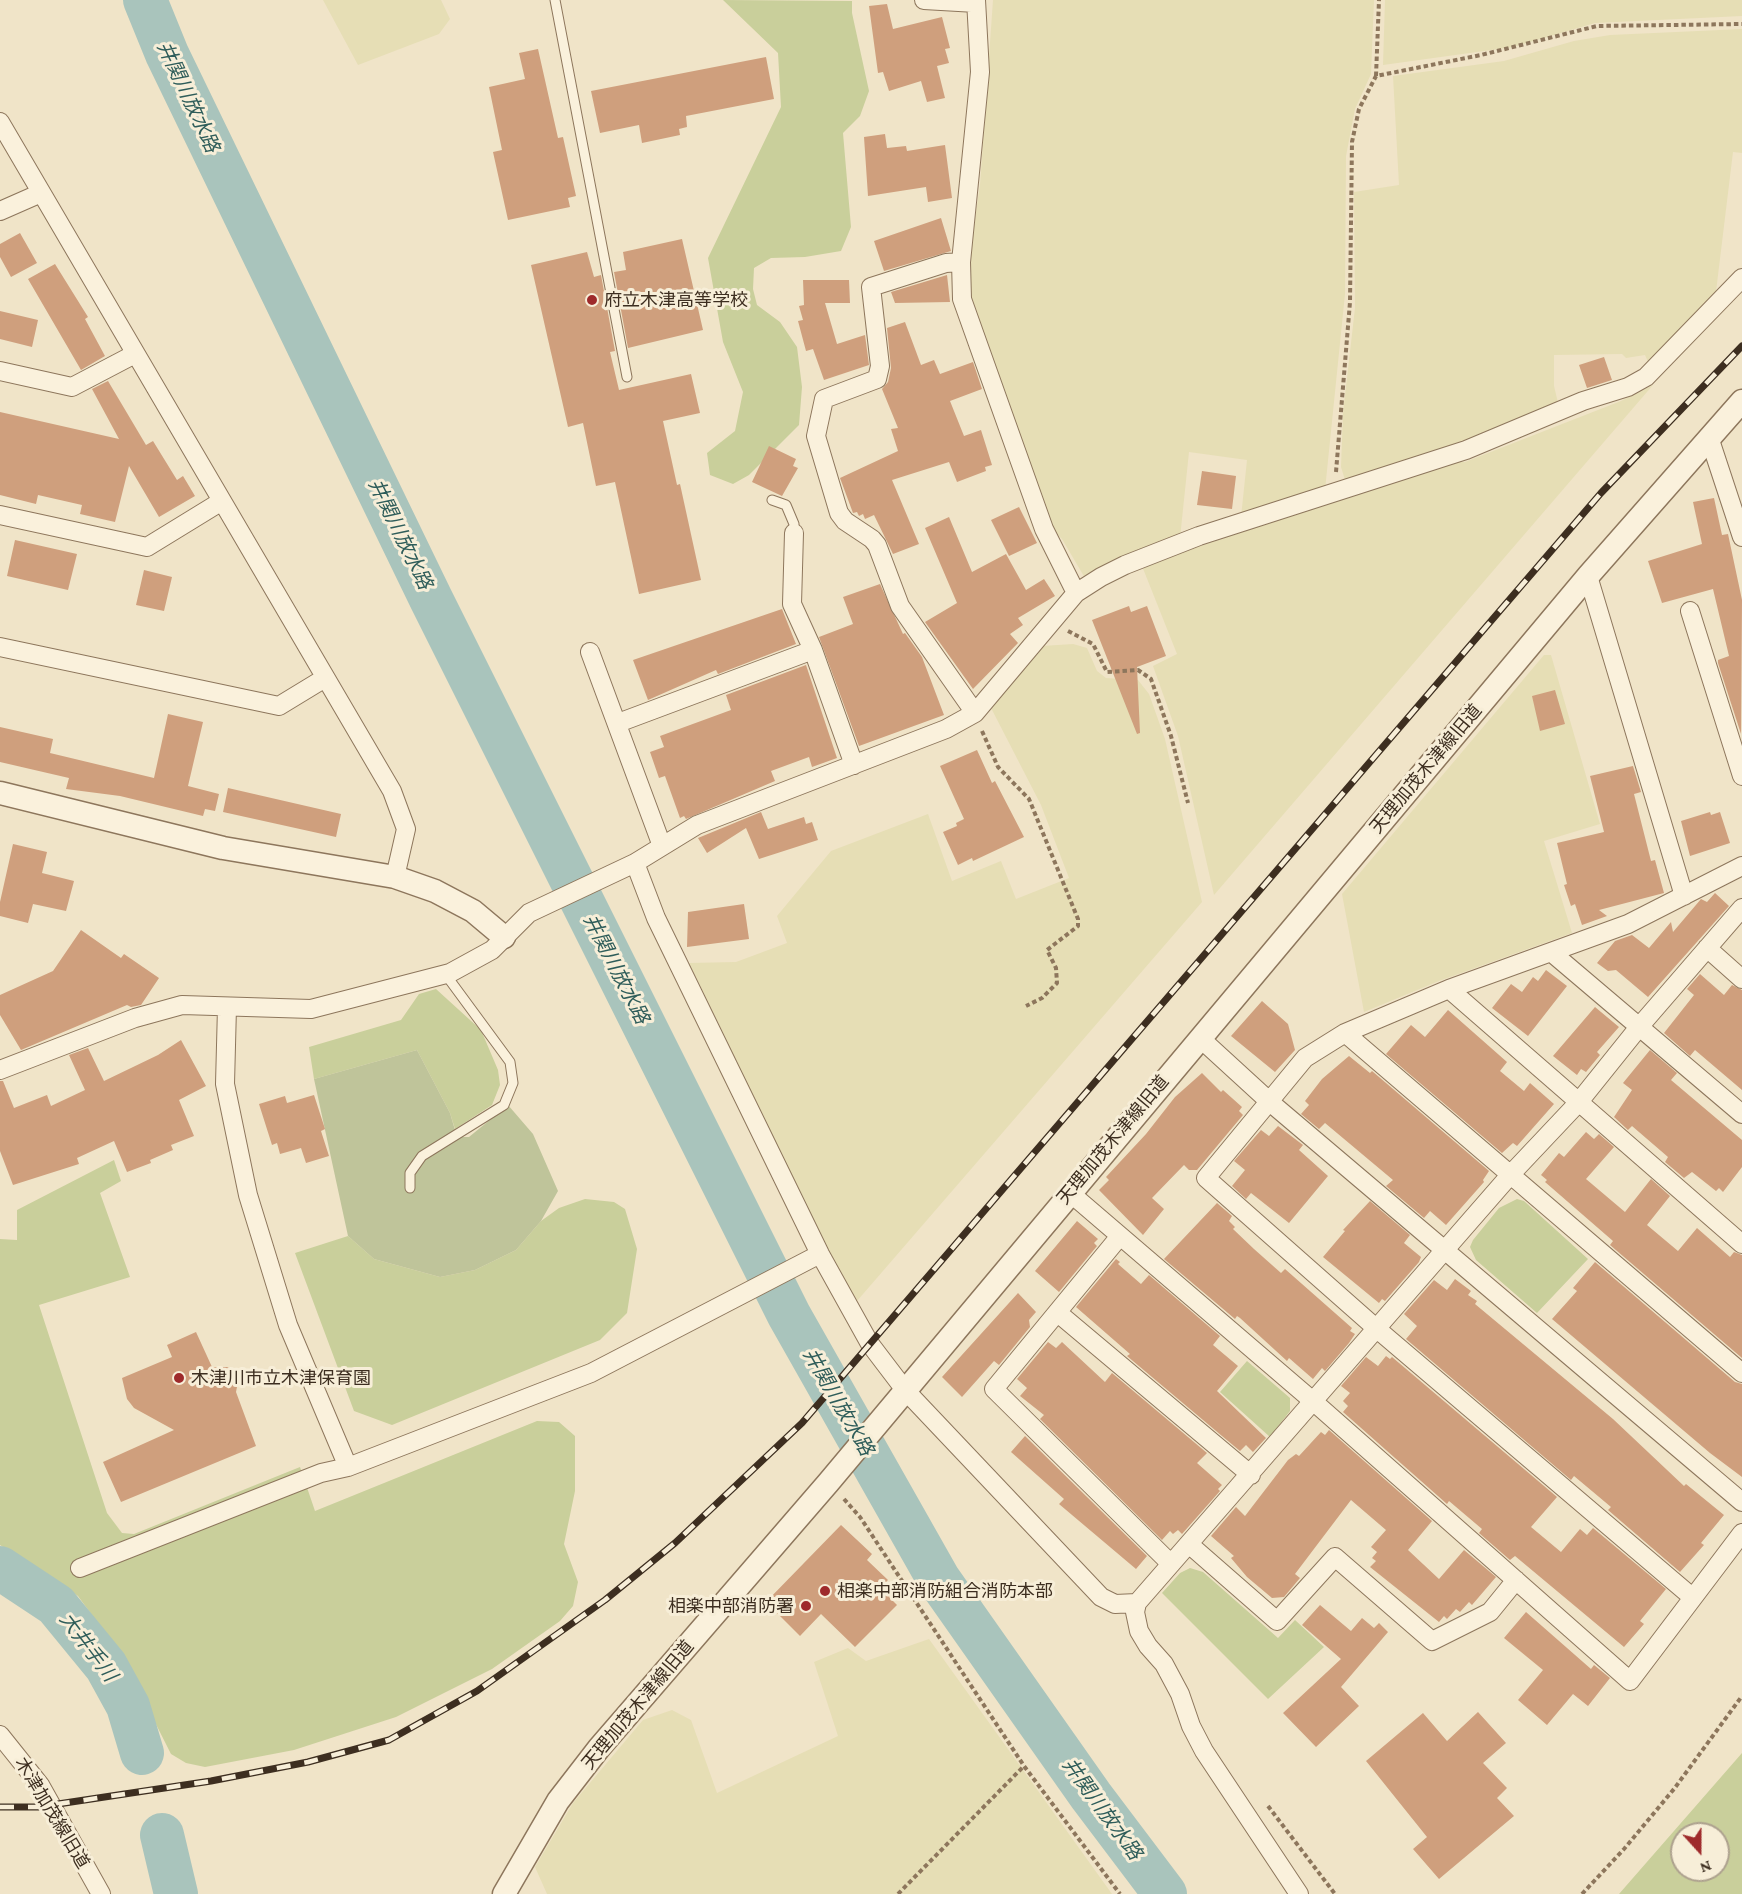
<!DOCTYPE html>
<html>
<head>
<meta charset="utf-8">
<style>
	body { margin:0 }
	#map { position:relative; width:1742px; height:1894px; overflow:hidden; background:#f0e4c8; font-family:"Crimson Pro",serif }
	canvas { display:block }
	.north { position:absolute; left:1670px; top:1822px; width:60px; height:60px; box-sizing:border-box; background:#f7eed8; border:2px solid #ada18e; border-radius:50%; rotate:159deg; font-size:16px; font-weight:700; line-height:24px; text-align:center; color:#3d2e20 }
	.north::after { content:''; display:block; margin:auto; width:21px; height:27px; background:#9e2a2b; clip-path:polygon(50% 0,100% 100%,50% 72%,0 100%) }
</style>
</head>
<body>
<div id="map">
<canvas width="1742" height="1894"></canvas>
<div class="north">N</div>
</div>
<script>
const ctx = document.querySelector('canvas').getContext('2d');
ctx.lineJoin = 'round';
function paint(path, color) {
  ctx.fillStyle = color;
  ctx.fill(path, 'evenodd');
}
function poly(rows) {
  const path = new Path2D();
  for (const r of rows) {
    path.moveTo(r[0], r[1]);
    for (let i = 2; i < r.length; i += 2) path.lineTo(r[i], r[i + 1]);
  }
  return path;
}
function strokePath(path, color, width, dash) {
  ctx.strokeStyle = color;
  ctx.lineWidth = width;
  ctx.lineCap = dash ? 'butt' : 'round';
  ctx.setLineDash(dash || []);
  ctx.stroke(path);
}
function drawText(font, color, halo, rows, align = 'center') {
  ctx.font = font + ' "Crimson Pro","Noto Sans JP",serif';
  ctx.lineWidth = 6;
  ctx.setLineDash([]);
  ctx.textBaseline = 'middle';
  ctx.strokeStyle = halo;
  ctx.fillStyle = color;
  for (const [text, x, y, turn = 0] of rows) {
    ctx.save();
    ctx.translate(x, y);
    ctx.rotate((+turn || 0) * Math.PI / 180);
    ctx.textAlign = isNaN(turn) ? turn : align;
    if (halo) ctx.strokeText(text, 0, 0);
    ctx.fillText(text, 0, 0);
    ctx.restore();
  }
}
const farmland = poly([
	[323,0,441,0,450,19,439,34,358,65],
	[993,0,1374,0,1371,74,1355,109,1346,156,1345,294,1325,490,1241,517,1247,460,1189,452,1180,538,1085,578,1062,539,1052,529,968,298,969,259,980,185],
	[1385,0,1742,0,1742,16,1595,23,1513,47,1383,65],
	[1742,29,1742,153,1733,152,1714,308,1649,364,1645,355,1626,358,1622,354,1554,355,1554,386,1559,407,1346,483,1341,467,1343,413,1355,308,1354,192,1399,185,1393,76,1504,61,1574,41,1610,35],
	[1653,385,1214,895,1178,736,1153,666,1177,654,1142,566,1448,462,1465,462,1621,401],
	[1073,644,1087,648,1097,671,1106,678,1138,680,1149,694,1165,739,1202,902,857,1301,832,1259,689,963,736,962,787,943,777,916,831,851,928,814,952,881,1001,861,1016,899,1069,878,1041,805,990,706,1042,646],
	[1544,655,1551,655,1600,824,1544,841,1572,933,1439,981,1364,1012,1342,894],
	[929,1639,1112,1894,547,1894,535,1867,573,1803,643,1720,672,1710,691,1720,717,1793,838,1736,814,1662,848,1648,866,1661]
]);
const green = poly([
	[723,0,852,1,852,13,869,91,860,116,843,133,851,227,841,251,805,257,771,258,754,268,753,289,757,305,780,322,797,347,802,387,799,425,749,475,733,484,710,475,707,453,735,431,743,392,723,342,708,258,781,107,778,53],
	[436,989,481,1030,498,1070,500,1085,492,1105,455,1129,450,1113,417,1050,314,1079,309,1047,401,1020,419,994],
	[114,1160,121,1181,100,1193,130,1277,39,1305,107,1513,122,1533,134,1534,300,1467,315,1511,537,1421,559,1422,575,1436,575,1491,564,1544,578,1582,573,1606,560,1621,492,1669,396,1717,294,1750,205,1767,186,1763,171,1754,121,1655,78,1596,0,1545,0,1239,17,1240,17,1210],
	[585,1199,614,1202,625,1209,637,1249,627,1313,600,1340,392,1425,354,1411,295,1253,348,1236,374,1259,440,1277,475,1270,516,1250,541,1221,559,1208],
	[1517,1199,1524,1201,1588,1259,1537,1313,1476,1260,1470,1247,1473,1240,1499,1208],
	[1247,1361,1290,1398,1290,1411,1270,1437,1220,1392],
	[1190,1568,1203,1572,1278,1638,1295,1620,1324,1647,1268,1699,1162,1593,1180,1573],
	[1742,1753,1742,1894,1619,1894],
	[1682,1834,1718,1834,1718,1870,1682,1870]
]);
const cemetery = poly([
	[417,1050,450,1113,457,1137,469,1137,508,1105,533,1134,558,1191,541,1221,516,1250,475,1270,440,1277,374,1259,348,1236,314,1079]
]);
const river = poly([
	[145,0,167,54,431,599,789,1315,939,1580,1091,1796,1165,1894],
	[0,1568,56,1605,106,1666,128,1706,142,1753],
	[162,1835,176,1894]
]);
const building = poly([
	[887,4,893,29,942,17,950,48,945,49,949,63,937,66,945,98,927,102,921,81,889,91,883,72,878,73,869,6],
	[538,49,558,138,563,137,576,196,568,198,570,207,508,220,493,152,502,150,489,87,525,79,519,53],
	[766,57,774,99,686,116,687,127,679,129,680,135,642,143,639,125,600,133,591,91],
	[885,134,887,148,906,146,907,151,945,145,952,198,928,202,926,187,868,196,864,137],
	[941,218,951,251,884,271,874,241],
	[20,233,37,263,11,277,0,257,0,244],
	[682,239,703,330,628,348,614,272,626,270,623,252],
	[587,252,594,277,601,275,615,351,610,352,619,390,691,374,700,413,663,421,677,485,680,484,701,580,639,594,615,482,596,486,583,423,568,427,531,265],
	[55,264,88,317,85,319,105,356,81,370,28,279],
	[947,275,950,302,895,303,891,292],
	[803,280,849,280,850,303,825,303,837,344,865,335,869,365,824,380,813,349,806,351,798,321,803,320,799,306,804,305],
	[0,311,38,320,32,347,0,339],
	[905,322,921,365,934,360,940,374,973,362,982,389,950,401,964,436,981,430,992,465,985,467,986,471,957,482,949,462,892,480,919,544,893,554,874,515,865,519,863,514,859,516,857,512,853,513,840,478,898,451,891,429,898,428,882,389,888,382,891,368,887,328],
	[1604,357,1612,380,1587,388,1579,365],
	[108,381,146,445,153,441,177,480,183,476,195,496,159,517,129,466,115,522,80,514,82,505,38,495,36,504,0,495,0,412,119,439,92,389],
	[769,446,796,459,793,466,798,468,782,496,752,482],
	[1202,471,1236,476,1232,509,1197,505],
	[1714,498,1722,535,1728,534,1742,600,1741,734,1718,663,1718,660,1729,656,1713,589,1662,603,1648,561,1702,544,1693,502],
	[1019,507,1037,543,1009,556,991,520],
	[949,517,972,572,1006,554,1026,590,1044,579,1055,596,1018,618,1023,625,1010,634,1018,643,973,689,925,622,957,603,925,528],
	[15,540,77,554,68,590,7,576],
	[144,570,172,577,164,611,136,605],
	[880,584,903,634,905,633,922,657,944,715,859,746,819,637,853,624,843,597],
	[1129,606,1131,612,1147,606,1166,656,1137,667,1140,733,1137,734,1092,620],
	[782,609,796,644,718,674,716,670,648,700,633,660],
	[806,665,837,758,812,767,809,757,771,771,775,781,686,819,684,816,680,818,665,776,659,778,650,752,664,747,660,736,731,710,726,695],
	[1555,690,1565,724,1540,731,1532,696],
	[168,714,203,722,188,786,219,794,215,811,205,809,203,816,120,796,66,789,69,778,0,762,0,727,53,739,50,753,154,778],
	[977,750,992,783,995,781,1024,837,973,861,972,858,958,865,943,832,957,826,956,823,964,819,940,766],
	[1633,766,1641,792,1634,794,1651,861,1655,860,1664,893,1599,910,1607,916,1582,925,1575,904,1571,906,1564,885,1567,884,1557,843,1604,832,1590,776],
	[228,788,341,814,336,837,223,812],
	[761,812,768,829,804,817,806,824,812,822,818,840,759,859,746,828,707,853,698,838],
	[1710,812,1711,815,1720,812,1730,843,1690,856,1681,821],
	[13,844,47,852,42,873,74,881,66,911,33,904,28,923,0,916,0,902],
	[1715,893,1729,906,1648,997,1616,970,1608,971,1597,963,1615,941,1632,935,1649,948,1671,922,1673,932,1701,899,1707,902],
	[744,904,749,939,687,947,688,912],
	[81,930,121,958,124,954,159,978,141,1005,131,1007,127,1005,21,1050,0,1015,0,995,53,971],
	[1546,970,1567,986,1528,1036,1492,1008,1511,984,1522,992,1533,977,1538,981],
	[1700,974,1724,995,1732,985,1742,990,1742,1090,1695,1050,1690,1056,1664,1033,1694,995,1687,989],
	[1262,1001,1288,1024,1295,1050,1275,1072,1231,1036],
	[1595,1007,1619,1027,1597,1052,1600,1055,1586,1072,1581,1069,1577,1075,1553,1056],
	[1448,1010,1507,1062,1500,1071,1524,1091,1530,1083,1554,1104,1517,1146,1513,1143,1502,1153,1386,1054,1411,1025,1425,1037],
	[181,1040,206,1086,179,1100,194,1136,171,1145,173,1150,150,1160,151,1163,127,1172,114,1141,77,1158,79,1164,13,1185,0,1151,0,1081,3,1081,14,1108,47,1095,51,1106,85,1090,69,1055,88,1048,104,1081,158,1055],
	[1650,1050,1677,1073,1671,1080,1742,1140,1742,1167,1723,1192,1719,1188,1716,1191,1692,1172,1684,1178,1665,1162,1668,1157,1632,1126,1628,1130,1614,1117,1632,1090,1623,1083],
	[1349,1056,1370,1073,1372,1071,1489,1171,1483,1180,1484,1182,1446,1225,1430,1211,1424,1218,1386,1186,1393,1180,1325,1123,1319,1129,1301,1114,1309,1105,1305,1101,1322,1079],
	[1202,1073,1221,1092,1223,1090,1242,1107,1239,1111,1243,1115,1197,1170,1189,1170,1184,1165,1152,1198,1164,1209,1143,1235,1099,1190,1109,1180,1106,1177,1146,1134,1175,1097],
	[314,1095,325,1129,321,1131,329,1156,306,1163,301,1148,280,1154,277,1143,272,1145,259,1104,285,1096,287,1103],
	[1278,1126,1303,1145,1299,1150,1328,1176,1289,1223,1251,1193,1246,1199,1232,1186,1245,1170,1234,1161,1261,1130,1269,1136],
	[1586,1132,1594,1139,1599,1134,1614,1147,1586,1179,1625,1212,1651,1179,1670,1196,1647,1225,1678,1251,1697,1228,1730,1257,1734,1252,1742,1255,1742,1358,1610,1245,1613,1241,1545,1182,1547,1180,1541,1175,1559,1153,1564,1157],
	[1370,1201,1410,1235,1404,1243,1421,1257,1419,1262,1385,1301,1382,1299,1379,1303,1323,1257,1345,1231,1343,1230],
	[1217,1203,1232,1216,1229,1221,1235,1227,1233,1229,1254,1249,1281,1273,1285,1269,1352,1328,1350,1331,1355,1334,1349,1343,1325,1371,1322,1368,1313,1379,1289,1358,1287,1361,1240,1318,1237,1316,1235,1319,1164,1259],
	[1077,1221,1098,1239,1094,1243,1097,1246,1059,1292,1035,1271],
	[1116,1259,1120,1262,1118,1264,1141,1284,1149,1275,1220,1336,1213,1345,1238,1366,1217,1391,1266,1438,1253,1452,1246,1445,1240,1451,1222,1436,1127,1356,1130,1354,1076,1307],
	[1595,1262,1735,1382,1742,1384,1742,1477,1710,1453,1552,1319,1577,1291,1573,1288],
	[1455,1279,1471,1291,1468,1295,1477,1301,1475,1304,1613,1419,1684,1486,1686,1484,1724,1515,1701,1543,1704,1545,1680,1572,1608,1510,1611,1507,1574,1476,1571,1480,1406,1339,1417,1326,1404,1314,1434,1280,1447,1290],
	[1018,1293,1036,1312,1029,1320,1030,1327,999,1365,994,1361,962,1397,942,1377],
	[196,1332,212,1367,231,1367,236,1371,239,1377,236,1392,256,1446,121,1502,103,1462,174,1430,134,1408,127,1399,122,1378,172,1357,167,1345],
	[1048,1342,1056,1348,1062,1342,1105,1382,1112,1373,1207,1453,1197,1463,1222,1485,1218,1489,1220,1491,1182,1534,1178,1530,1173,1534,1170,1531,1162,1540,1040,1419,1044,1415,1020,1396,1027,1388,1017,1379],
	[1386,1356,1390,1359,1392,1357,1557,1497,1531,1527,1561,1552,1580,1529,1587,1535,1593,1528,1666,1589,1640,1621,1644,1624,1624,1647,1515,1556,1510,1560,1479,1533,1482,1529,1449,1501,1447,1504,1343,1412,1348,1406,1343,1401,1350,1393,1341,1386,1366,1357,1378,1366],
	[1329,1430,1432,1521,1408,1550,1439,1579,1464,1550,1496,1577,1472,1605,1469,1602,1460,1612,1456,1609,1447,1619,1444,1616,1439,1622,1370,1567,1376,1561,1372,1558,1377,1552,1371,1547,1386,1530,1351,1500,1295,1574,1300,1578,1284,1597,1272,1598,1247,1577,1231,1558,1234,1556,1211,1536,1236,1507,1245,1516,1288,1460,1296,1454,1299,1456,1321,1432,1325,1435],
	[1025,1436,1147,1556,1136,1569,1059,1504,1064,1499,1011,1452],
	[841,1525,872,1554,867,1560,888,1580,884,1584,893,1592,889,1597,897,1605,855,1647,821,1614,800,1636,766,1602],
	[1320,1605,1351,1631,1362,1618,1374,1628,1379,1623,1388,1632,1341,1687,1359,1706,1316,1747,1283,1713,1341,1659,1302,1625],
	[1526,1612,1591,1669,1594,1665,1610,1678,1588,1706,1573,1694,1547,1725,1518,1700,1543,1670,1504,1638],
	[1478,1712,1506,1743,1483,1763,1507,1788,1497,1798,1514,1816,1439,1879,1413,1849,1427,1837,1366,1761,1423,1713,1447,1741]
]);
const path = poly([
	[1376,76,1379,0],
	[1336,472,1350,302,1352,142,1359,109,1376,76,1481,55,1597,26,1742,24],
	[1068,631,1093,644,1107,672,1138,670,1151,679,1171,736,1188,803],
	[982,731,998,767,1029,799,1078,919,1078,926,1047,950,1056,968,1057,983,1042,998,1026,1006],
	[844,1499,860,1517,1024,1766,1120,1894],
	[1268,1806,1335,1894],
	[898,1894,1024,1766],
	[1582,1894,1624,1849,1674,1789,1742,1696]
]);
const service = poly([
	[555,0,627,377],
	[772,500,786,505,794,524,794,533],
	[410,1188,410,1173,422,1156,504,1105,513,1083,510,1062,446,975]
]);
const minor = poly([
	[924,0,976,3],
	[0,122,392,791,406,829,395,877],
	[0,211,41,193],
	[961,262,946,263,871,287,880,366,877,379,824,399,816,436,839,513,845,521,872,539,877,545,900,606,975,713],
	[0,371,72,387,135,354],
	[1709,437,1742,537],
	[0,515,147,547,222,501],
	[794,533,792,604,813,650],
	[1588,576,1684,896],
	[1076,593,1101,577,1125,565,1199,536,1466,450,1583,401,1628,387,1646,377,1742,278],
	[1690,611,1742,776],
	[0,647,279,706,325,678],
	[590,652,662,846],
	[618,723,813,650,854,765],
	[635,863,656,918,820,1254,870,1344,905,1390,1101,1597,1115,1604,1137,1603],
	[1707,948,1742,979],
	[1551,952,1742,1114],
	[1449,989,1742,1244],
	[227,1007,225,1084,248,1195,288,1325,348,1467],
	[1345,1033,1742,1373],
	[1200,1038,1271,1103,1742,1502],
	[0,1070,135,1018,182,1005,311,1009,450,973,492,950,529,913,635,863,697,825,946,729,975,713,1076,593,1044,529,962,299,961,262,980,72,976,0],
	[1069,1192,1314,1402,1630,1681,1742,1533],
	[1120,1236,994,1389,1171,1564],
	[1058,1313,1251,1475],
	[1190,1545,1277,1621,1335,1557,1432,1641,1490,1612,1516,1580],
	[80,1568,321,1473,348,1467,591,1373,820,1254],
	[1692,1597,1377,1329,1206,1178,1305,1058,1345,1033,1449,989,1628,924,1742,866],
	[0,1735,40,1785,101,1894],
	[1299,1894,1204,1751,1191,1726,1180,1694,1164,1664,1148,1646,1139,1631,1135,1612,1137,1603,1511,1174,1578,1103,1639,1027,1742,908]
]);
const tertiary = poly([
	[0,793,223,848,395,877,435,891,473,911,504,937],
	[504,1894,558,1801,599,1748,828,1483,1588,576,1742,401]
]);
const rail = poly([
	[0,1807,38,1807,211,1781,308,1762,389,1740,477,1691,605,1600,675,1543,802,1423,1601,493,1742,346]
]);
const markers = [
	[592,300,6,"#9e2a2b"],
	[179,1378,6,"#9e2a2b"],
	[825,1591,6,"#9e2a2b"],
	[806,1606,6,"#9e2a2b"]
];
const poiNames = [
	["府立木津高等学校",604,300],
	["木津川市立木津保育園",191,1378],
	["相楽中部消防組合消防本部",837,1591],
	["相楽中部消防署",794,1606,"right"]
];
const streetNames = [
	["天理加茂木津線旧道",1426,769,-50],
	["天理加茂木津線旧道",1113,1140,-50],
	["天理加茂木津線旧道",638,1705,-50],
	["木津加茂線旧道",52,1813,59]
];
const waterNames = [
	["井関川放水路",188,97,65],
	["井関川放水路",400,534,64],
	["井関川放水路",616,969,63],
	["井関川放水路",838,1402,60],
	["大井手川",88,1647,53],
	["井関川放水路",1102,1809,54]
];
paint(farmland, '#e6deb5');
paint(green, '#c9cf9b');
paint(cemetery, '#bfc49a');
strokePath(river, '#a9c4bc', 44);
paint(building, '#cf9f7d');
strokePath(service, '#8d765c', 11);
strokePath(minor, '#8d765c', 20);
strokePath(tertiary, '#8d765c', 25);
strokePath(path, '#8d765c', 4, [4.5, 3]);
strokePath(service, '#faf1dc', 9);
strokePath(minor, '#faf1dc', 18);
strokePath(tertiary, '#faf1dc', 22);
strokePath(rail, '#3d2e20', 7);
strokePath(rail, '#f7eed8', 4.5, [14]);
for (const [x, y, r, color] of markers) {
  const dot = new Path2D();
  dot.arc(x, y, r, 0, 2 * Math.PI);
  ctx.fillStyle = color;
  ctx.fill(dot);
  strokePath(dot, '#f7eed8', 2);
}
drawText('18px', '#3d2e20', '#f7eed8', poiNames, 'left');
drawText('18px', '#3d2e20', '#f7eed8', streetNames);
drawText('italic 20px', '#2f5d5a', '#f7eed8', waterNames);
</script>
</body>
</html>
